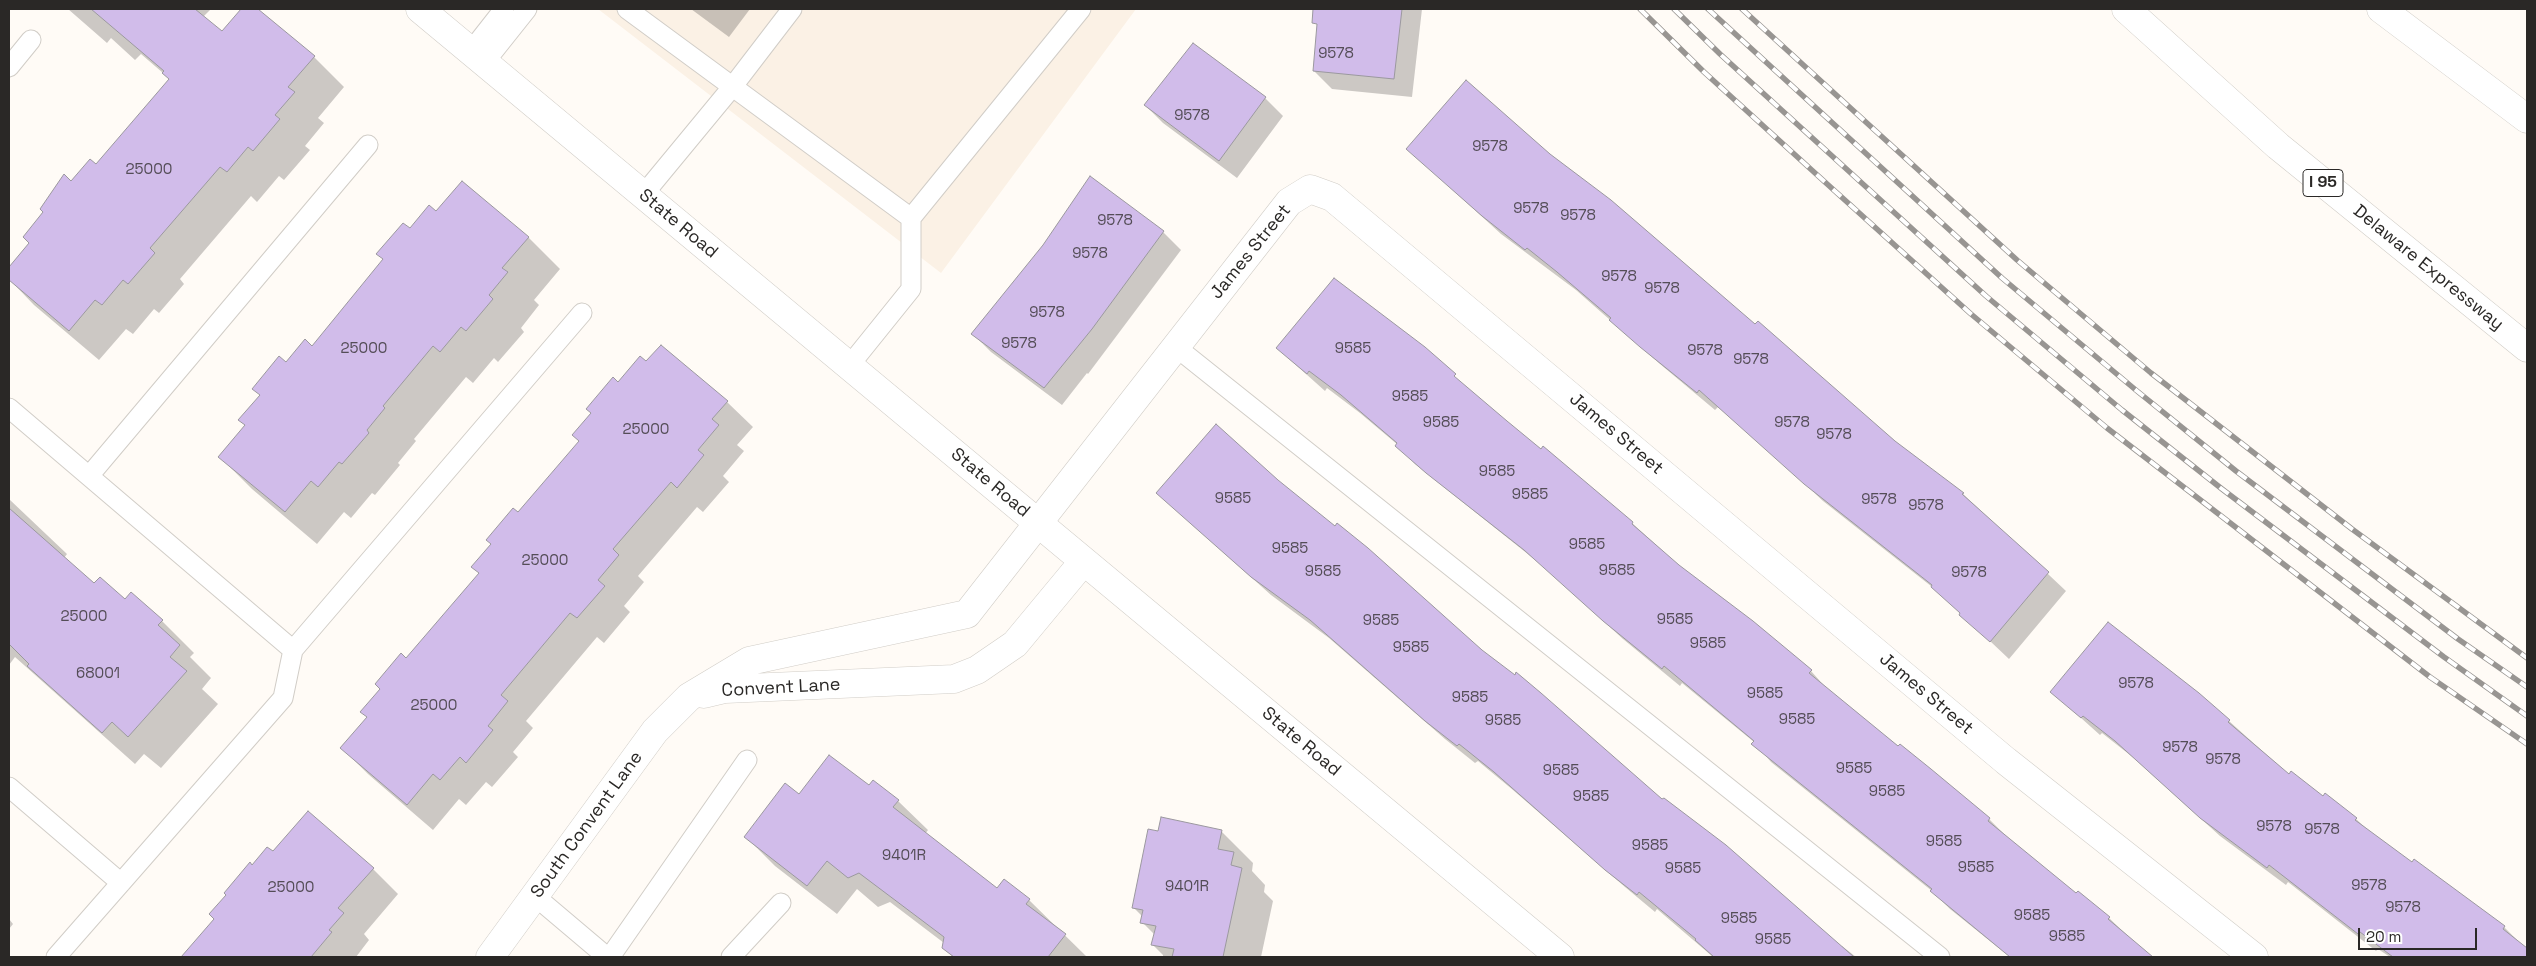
<!DOCTYPE html>
<html>
<head>
<meta charset="utf-8">
<style>
	body { margin:0 }
	#map { position:relative; width:2536px; height:966px; overflow:hidden; background:#fffbf6; font-family:"Space Grotesk",sans-serif }
	canvas { display:block }
	.frame { position:absolute; inset:0; border:10px solid #2a2826; pointer-events:none }
	.scale { position:absolute; left:2358px; top:928px; width:119px; height:22px; box-sizing:border-box; border:2px solid #2a2826; border-top:0; padding-left:6px; font-size:15px; line-height:18px; white-space:nowrap; color:#2a2826; -webkit-text-stroke:4px #fff; paint-order:stroke }
</style>
</head>
<body>
<div id="map">
<canvas width="2536" height="966"></canvas>
<div class="frame"></div>
<div class="scale">20 m</div>
</div>
<script>
const ctx = document.querySelector('canvas').getContext('2d');
ctx.lineJoin = 'round';
function paint(path, color) {
  ctx.fillStyle = color;
  ctx.fill(path, 'evenodd');
}
function poly(rows) {
  const path = new Path2D();
  for (const r of rows) {
    path.moveTo(r[0], r[1]);
    for (let i = 2; i < r.length; i += 2) path.lineTo(r[i], r[i + 1]);
  }
  return path;
}
function strokePath(path, color, width, dash) {
  ctx.strokeStyle = color;
  ctx.lineWidth = width;
  ctx.lineCap = dash ? 'butt' : 'round';
  ctx.setLineDash(dash || []);
  ctx.stroke(path);
}
function drawText(font, color, halo, rows, align = 'center') {
  ctx.font = font + ' "Space Grotesk",sans-serif';
  ctx.lineWidth = 4.5;
  ctx.setLineDash([]);
  ctx.textBaseline = 'middle';
  ctx.strokeStyle = halo;
  ctx.fillStyle = color;
  for (const [text, x, y, turn = 0] of rows) {
    ctx.save();
    ctx.translate(x, y);
    ctx.rotate((+turn || 0) * Math.PI / 180);
    ctx.textAlign = isNaN(turn) ? turn : align;
    if (halo) ctx.strokeText(text, 0, 0);
    ctx.fillText(text, 0, 0);
    ctx.restore();
  }
}
const built = poly([
	[598,9,1136,9,941,273]
]);
const shadow = poly([
	[68,9,211,9,203,17,222,33,243,9,256,9,314,57,344,87,318,118,324,123,305,146,310,150,284,180,279,176,257,202,251,196,180,279,184,284,159,313,154,309,133,334,126,329,99,360,34,305,9,279,9,269,30,244,71,183,96,166,170,79,141,54,135,60,111,38,107,43],
	[691,9,750,9,729,37],
	[1321,9,1422,9,1412,97,1332,89,1314,71],
	[1194,45,1265,98,1283,116,1237,178,1163,123,1145,105],
	[1407,148,1550,155,1894,442,1963,494,2066,591,2009,659,1936,590,1823,501,1773,454,1718,407,1715,410,1660,364,1576,290,1501,234],
	[436,213,528,237,560,269,534,300,539,305,521,328,524,332,498,362,494,358,473,383,466,377,414,439,416,441,398,463,400,465,375,495,372,493,351,518,344,512,317,544,252,489,220,457,246,426,240,420,286,363,313,348,384,260,378,254],
	[1163,232,1181,250,1088,374,1087,373,1062,405,991,352,973,334],
	[1277,348,1424,348,1472,394,1632,523,1679,566,1811,671,1828,690,1989,819,2007,837,2077,895,2078,893,2109,918,2150,957,2010,957,1950,909,1932,891,1771,762,1754,742,1682,683,1680,686,1623,639,1544,567,1415,464,1398,445,1360,413,1327,388,1325,391],
	[646,363,727,402,753,427,737,445,744,451,723,476,729,482,703,512,697,507,638,576,644,582,624,606,630,612,604,643,597,637,526,721,533,728,513,752,518,757,492,787,486,782,466,805,459,799,433,830,368,774,342,748,368,718,362,712,480,574,518,514,580,442,618,384],
	[1277,481,1662,801,1841,948,1842,946,1856,957,1713,957,1657,909,1655,912,1625,887,1513,790,1478,761,1475,763,1445,739,1329,638,1271,595,1157,493],
	[9,499,67,554,64,558,95,584,162,621,194,653,190,657,211,678,202,689,218,704,161,768,144,754,135,764,15,657,9,665],
	[2052,692,2199,694,2289,775,2356,819,2370,832,2412,863,2472,903,2504,927,2527,950,2527,957,2390,957,2378,949,2376,951,2288,882,2286,885,2220,836,2135,759,2102,733,2100,735],
	[869,787,898,801,928,830,925,834,997,890,1004,881,1029,900,1087,957,953,957,943,948,944,943,890,902,878,907,857,889,837,914,775,866,746,837,799,795],
	[1221,831,1253,863,1252,871,1265,885,1264,892,1273,901,1261,957,1163,957,1163,955,1152,944,1155,935,1142,922,1143,917,1133,907,1159,832],
	[273,853,373,869,398,894,364,934,369,940,356,957,183,957,216,919,253,866],
	[9,919,13,924,9,929]
]);
const building = poly([
	[91,9,195,9,222,31,241,9,258,9,315,56,288,87,295,92,275,115,280,119,253,151,248,147,227,172,220,167,150,248,155,253,128,284,123,280,102,305,95,300,69,331,9,280,9,267,29,243,23,237,43,212,40,209,64,174,71,181,90,159,96,164,169,79,162,73,164,71,91,9],
	[1313,9,1402,9,1394,79,1313,71,1317,24,1312,23,1313,9],
	[1193,43,1266,97,1219,161,1144,105,1193,43],
	[1466,80,1550,154,1611,200,1755,324,1758,321,1895,441,1964,493,1962,494,2049,572,1990,642,1959,615,1960,613,1931,587,1932,585,1804,484,1699,390,1697,393,1640,347,1609,320,1611,318,1557,272,1527,248,1525,250,1482,216,1406,149,1466,80],
	[1090,176,1164,231,1092,329,1044,388,971,334,1043,245,1090,176],
	[462,181,529,237,502,268,508,272,489,295,493,299,466,331,461,327,440,352,433,346,383,406,385,408,367,430,369,433,342,464,339,462,318,487,311,481,285,512,218,457,245,425,238,420,260,395,252,389,279,356,286,362,305,339,312,346,383,259,376,254,403,223,410,228,429,205,436,211,462,181],
	[1334,278,1425,347,1456,374,1454,376,1507,421,1541,449,1543,446,1633,522,1632,524,1679,565,1753,621,1812,670,1809,673,1898,746,1900,744,1931,769,1990,818,1988,821,2076,893,2078,891,2110,917,2108,919,2153,957,2010,957,1930,891,1932,889,1751,744,1754,741,1664,666,1662,669,1603,621,1524,550,1426,473,1395,446,1397,443,1341,395,1309,371,1307,374,1276,348,1334,278],
	[661,345,728,401,712,419,719,425,698,450,704,455,677,488,671,482,613,549,619,555,598,580,605,586,577,618,570,613,501,695,508,701,488,726,493,730,466,763,460,757,440,780,433,774,407,805,340,748,367,717,360,712,380,689,375,684,401,653,406,658,479,573,471,567,491,544,486,540,513,508,518,512,579,441,572,435,591,413,586,409,613,377,618,382,640,356,646,361,661,345],
	[1216,424,1278,480,1335,526,1337,523,1368,548,1482,650,1515,675,1516,672,1541,693,1662,799,1664,798,1726,845,1854,957,1714,957,1695,940,1696,939,1639,892,1637,895,1605,870,1494,772,1459,744,1457,746,1425,721,1310,620,1251,577,1156,493,1216,424],
	[9,508,94,583,100,577,125,599,131,592,163,620,158,625,180,645,170,657,187,671,128,737,112,722,102,733,27,666,29,664,9,644,9,508],
	[2108,622,2199,693,2230,720,2228,722,2289,774,2291,771,2323,796,2325,793,2357,818,2355,820,2412,862,2414,859,2505,926,2503,929,2527,948,2527,957,2393,957,2360,932,2358,934,2269,865,2267,868,2200,818,2115,741,2083,716,2081,718,2050,692,2108,622],
	[829,755,869,785,873,780,899,800,893,807,997,888,1004,879,1030,899,1026,904,1066,934,1048,957,954,957,942,948,944,937,859,873,848,878,827,861,807,886,744,837,785,783,799,794,829,755],
	[308,811,374,868,338,908,344,913,329,930,332,932,311,957,181,957,214,919,209,914,226,895,224,893,250,862,252,865,267,847,273,851,308,811],
	[1161,817,1222,830,1218,849,1234,852,1231,865,1242,868,1223,957,1172,957,1174,949,1151,945,1156,926,1140,923,1143,910,1132,908,1148,829,1158,831,1161,817]
]);
const lane = poly([
	[627,9,911,218],
	[471,51,504,9],
	[484,63,527,9],
	[9,67,31,40],
	[643,195,733,86,792,9],
	[1176,347,1940,957],
	[849,366,911,289,911,218,1081,9],
	[9,408,293,650,582,313],
	[89,476,368,145],
	[9,787,121,883],
	[536,897,607,957],
	[56,957,283,698,293,650],
	[610,957,747,760],
	[731,957,781,903]
]);
const street = poly([
	[704,694,725,689,954,679,977,670,1015,644,1083,562],
	[490,957,655,731,689,697,749,661,967,614,1289,202,1310,189,1332,197,2006,761,2254,957]
]);
const secondary = poly([
	[420,9,1560,957]
]);
const highway = poly([
	[2126,9,2278,146,2527,348],
	[2381,9,2527,119]
]);
const rail = poly([
	[1640,9,1704,72,1826,183,1971,314,2107,428,2430,677,2527,744],
	[1674,9,1720,54,1986,296,2122,410,2222,489,2444,657,2527,716],
	[1708,9,2002,278,2137,391,2236,471,2458,639,2527,687],
	[1742,9,2017,260,2151,373,2352,529,2527,658]
]);
const numberNames = [
	["9578",1336,54],
	["9578",1192,116],
	["9578",1490,147],
	["25000",149,170],
	["9578",1531,209],
	["9578",1578,216],
	["9578",1115,221],
	["9578",1090,254],
	["9578",1619,277],
	["9578",1662,289],
	["9578",1047,313],
	["9578",1019,344],
	["25000",364,349],
	["9585",1353,349],
	["9578",1705,351],
	["9578",1751,360],
	["9585",1410,397],
	["9585",1441,423],
	["9578",1792,423],
	["25000",646,430],
	["9578",1834,435],
	["9585",1497,472],
	["9585",1530,495],
	["9585",1233,499],
	["9578",1879,500],
	["9578",1926,506],
	["9585",1587,545],
	["9585",1290,549],
	["25000",545,561],
	["9585",1617,571],
	["9585",1323,572],
	["9578",1969,573],
	["25000",84,617],
	["9585",1675,620],
	["9585",1381,621],
	["9585",1708,644],
	["9585",1411,648],
	["68001",98,674],
	["9578",2136,684],
	["9585",1765,694],
	["9585",1470,698],
	["25000",434,706],
	["9585",1797,720],
	["9585",1503,721],
	["9578",2180,748],
	["9578",2223,760],
	["9585",1854,769],
	["9585",1561,771],
	["9585",1887,792],
	["9585",1591,797],
	["9578",2274,827],
	["9578",2322,830],
	["9585",1944,842],
	["9585",1650,846],
	["9401R",904,856],
	["9585",1976,868],
	["9585",1683,869],
	["9578",2369,886],
	["9401R",1187,887],
	["25000",291,888],
	["9578",2403,908],
	["9585",2032,916],
	["9585",1739,919],
	["9585",2067,937],
	["9585",1773,940]
];
const shields = [
	[2323,183,40]
];
const shieldNames = [
	["I 95",2323,183]
];
const streetNames = [
	["State Road",678,224,40],
	["James Street",1251,252,-51],
	["Delaware Expressway",2428,268,39],
	["James Street",1616,434,40],
	["State Road",990,483,40],
	["Convent Lane",781,688,-3],
	["James Street",1926,694,40],
	["State Road",1301,742,40],
	["South Convent Lane",587,825,-54]
];
paint(built, '#fbf1e5');
paint(shadow, '#0003');
paint(building, '#d1bcea');
strokePath(building, '#9b989e', 1);
strokePath(lane, '#d1cdc7', 21);
strokePath(street, '#d1cdc7', 29);
strokePath(secondary, '#d1cdc7', 29);
strokePath(highway, '#d1cdc7', 29);
strokePath(lane, '#fff', 19);
strokePath(street, '#fff', 28);
strokePath(secondary, '#fff', 28);
strokePath(highway, '#fff', 28);
strokePath(rail, '#989592', 5.5);
strokePath(rail, '#fff', 4, [11]);
drawText('15px', '#544d57', null, numberNames);
for (const [x, y, w] of shields) {
  const box = new Path2D();
  box.roundRect(x - w / 2, y - 13.5, w, 27, 4);
  ctx.fillStyle = '#fff';
  ctx.fill(box);
  strokePath(box, '#2a2826', 1);
}
drawText('bold 16px', '#2a2826', null, shieldNames);
drawText('18px', '#2a2826', '#fff', streetNames);
</script>
</body>
</html>
